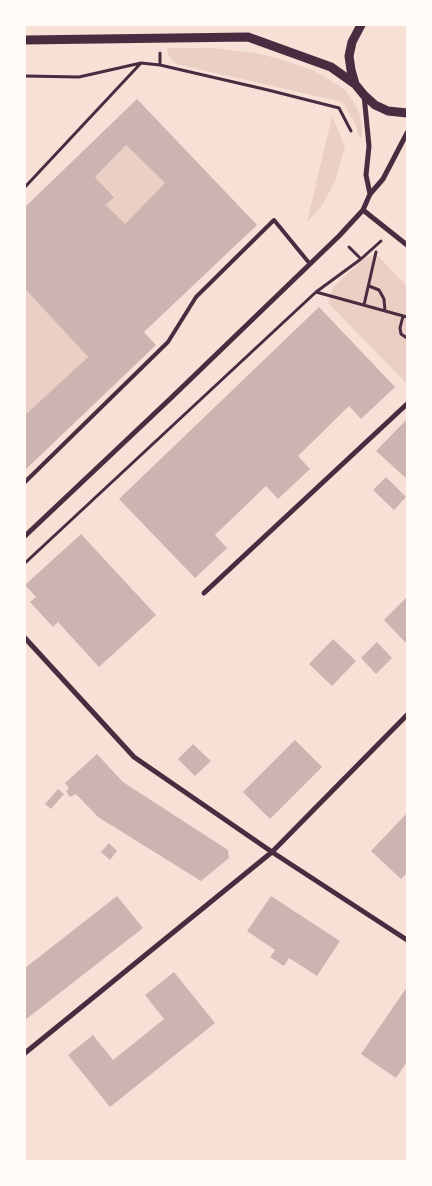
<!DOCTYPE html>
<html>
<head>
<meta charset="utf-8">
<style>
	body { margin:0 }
	#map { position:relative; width:432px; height:1186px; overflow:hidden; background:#f7e1d7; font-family:Raleway,sans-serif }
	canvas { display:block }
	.frame { position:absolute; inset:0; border:26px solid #fffaf5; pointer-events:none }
</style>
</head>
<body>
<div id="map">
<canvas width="432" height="1186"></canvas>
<div class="frame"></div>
</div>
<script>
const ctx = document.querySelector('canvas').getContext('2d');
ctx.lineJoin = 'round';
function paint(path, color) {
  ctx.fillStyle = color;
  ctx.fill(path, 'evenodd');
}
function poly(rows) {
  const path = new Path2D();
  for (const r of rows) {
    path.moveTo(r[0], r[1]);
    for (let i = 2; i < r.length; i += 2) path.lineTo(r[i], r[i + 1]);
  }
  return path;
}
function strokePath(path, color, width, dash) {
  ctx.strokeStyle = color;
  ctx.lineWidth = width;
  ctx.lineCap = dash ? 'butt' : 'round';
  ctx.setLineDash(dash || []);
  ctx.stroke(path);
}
const green = poly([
	[167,48,213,48,255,53,276,58,313,70,338,85,346,91,352,100,359,112,362,126,362,138,359,137,356,126,344,104,338,101,176,64,168,55],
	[332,116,345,147,335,181,322,206,307,222],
	[126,145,165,183,125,224,106,205,114,196,95,177],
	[376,254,407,286,407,384,328,303,333,287,366,257],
	[26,290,88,357,25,415,25,291]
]);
const building = poly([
	[137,99,257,225,144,332,156,345,25,470,25,415,88,357,26,290,25,291,25,207],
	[126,145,165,183,125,224,106,205,114,197,95,177],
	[319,307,395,387,361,419,349,406,298,456,310,469,278,499,266,486,215,535,227,548,195,578,119,499],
	[407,419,407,479,376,451],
	[386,477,406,497,394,510,373,490],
	[81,534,156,615,99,667,58,622,53,627,30,602,36,597,25,585],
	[407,597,407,644,384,620],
	[333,639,356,661,332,686,309,664],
	[377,642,392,658,376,674,361,658],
	[295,740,322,767,270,819,243,792],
	[193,744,211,761,195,776,178,759],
	[97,754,123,782,228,850,229,858,201,881,98,817,76,794,70,797,66,791,69,788,65,783],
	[58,789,64,794,51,809,45,804],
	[407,813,407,873,401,879,371,851],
	[109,843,117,851,110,860,101,852],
	[117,896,143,928,25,1020,25,968],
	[271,896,340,941,317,976,289,958,284,966,270,957,275,950,247,931],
	[174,972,215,1023,110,1107,68,1055,93,1035,113,1060,164,1019,145,995],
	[407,987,407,1062,396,1078,361,1054]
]);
const path = poly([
	[160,65,160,53],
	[25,76,79,77,141,63,160,65,268,90,339,108,351,131],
	[25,187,141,63],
	[349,247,361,259],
	[369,286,379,290,384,299,385,311],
	[316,292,407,317],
	[364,305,376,252],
	[403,316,400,328,401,334,407,338],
	[25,563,316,292,361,259,381,241]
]);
const service = poly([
	[25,482,168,342,196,297,274,220,310,264]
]);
const minor = poly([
	[364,95,369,146,366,175,370,194],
	[363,210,407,245],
	[25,536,171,398,339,236,363,210,370,194,383,179,407,133],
	[204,593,407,404],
	[25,638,134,757,272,852,407,940],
	[25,1053,272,852,407,715]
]);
const tertiary = poly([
	[361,25,352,42,349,56,351,70,355,84,364,95,375,105,388,111,407,113],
	[25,40,248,37,331,67,355,84]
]);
paint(green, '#ebcfc5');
paint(building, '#ccb4b1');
strokePath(path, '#4a2c40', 3);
strokePath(service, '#4a2c40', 4);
strokePath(minor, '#4a2c40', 5);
strokePath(tertiary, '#4a2c40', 9);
</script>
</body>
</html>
